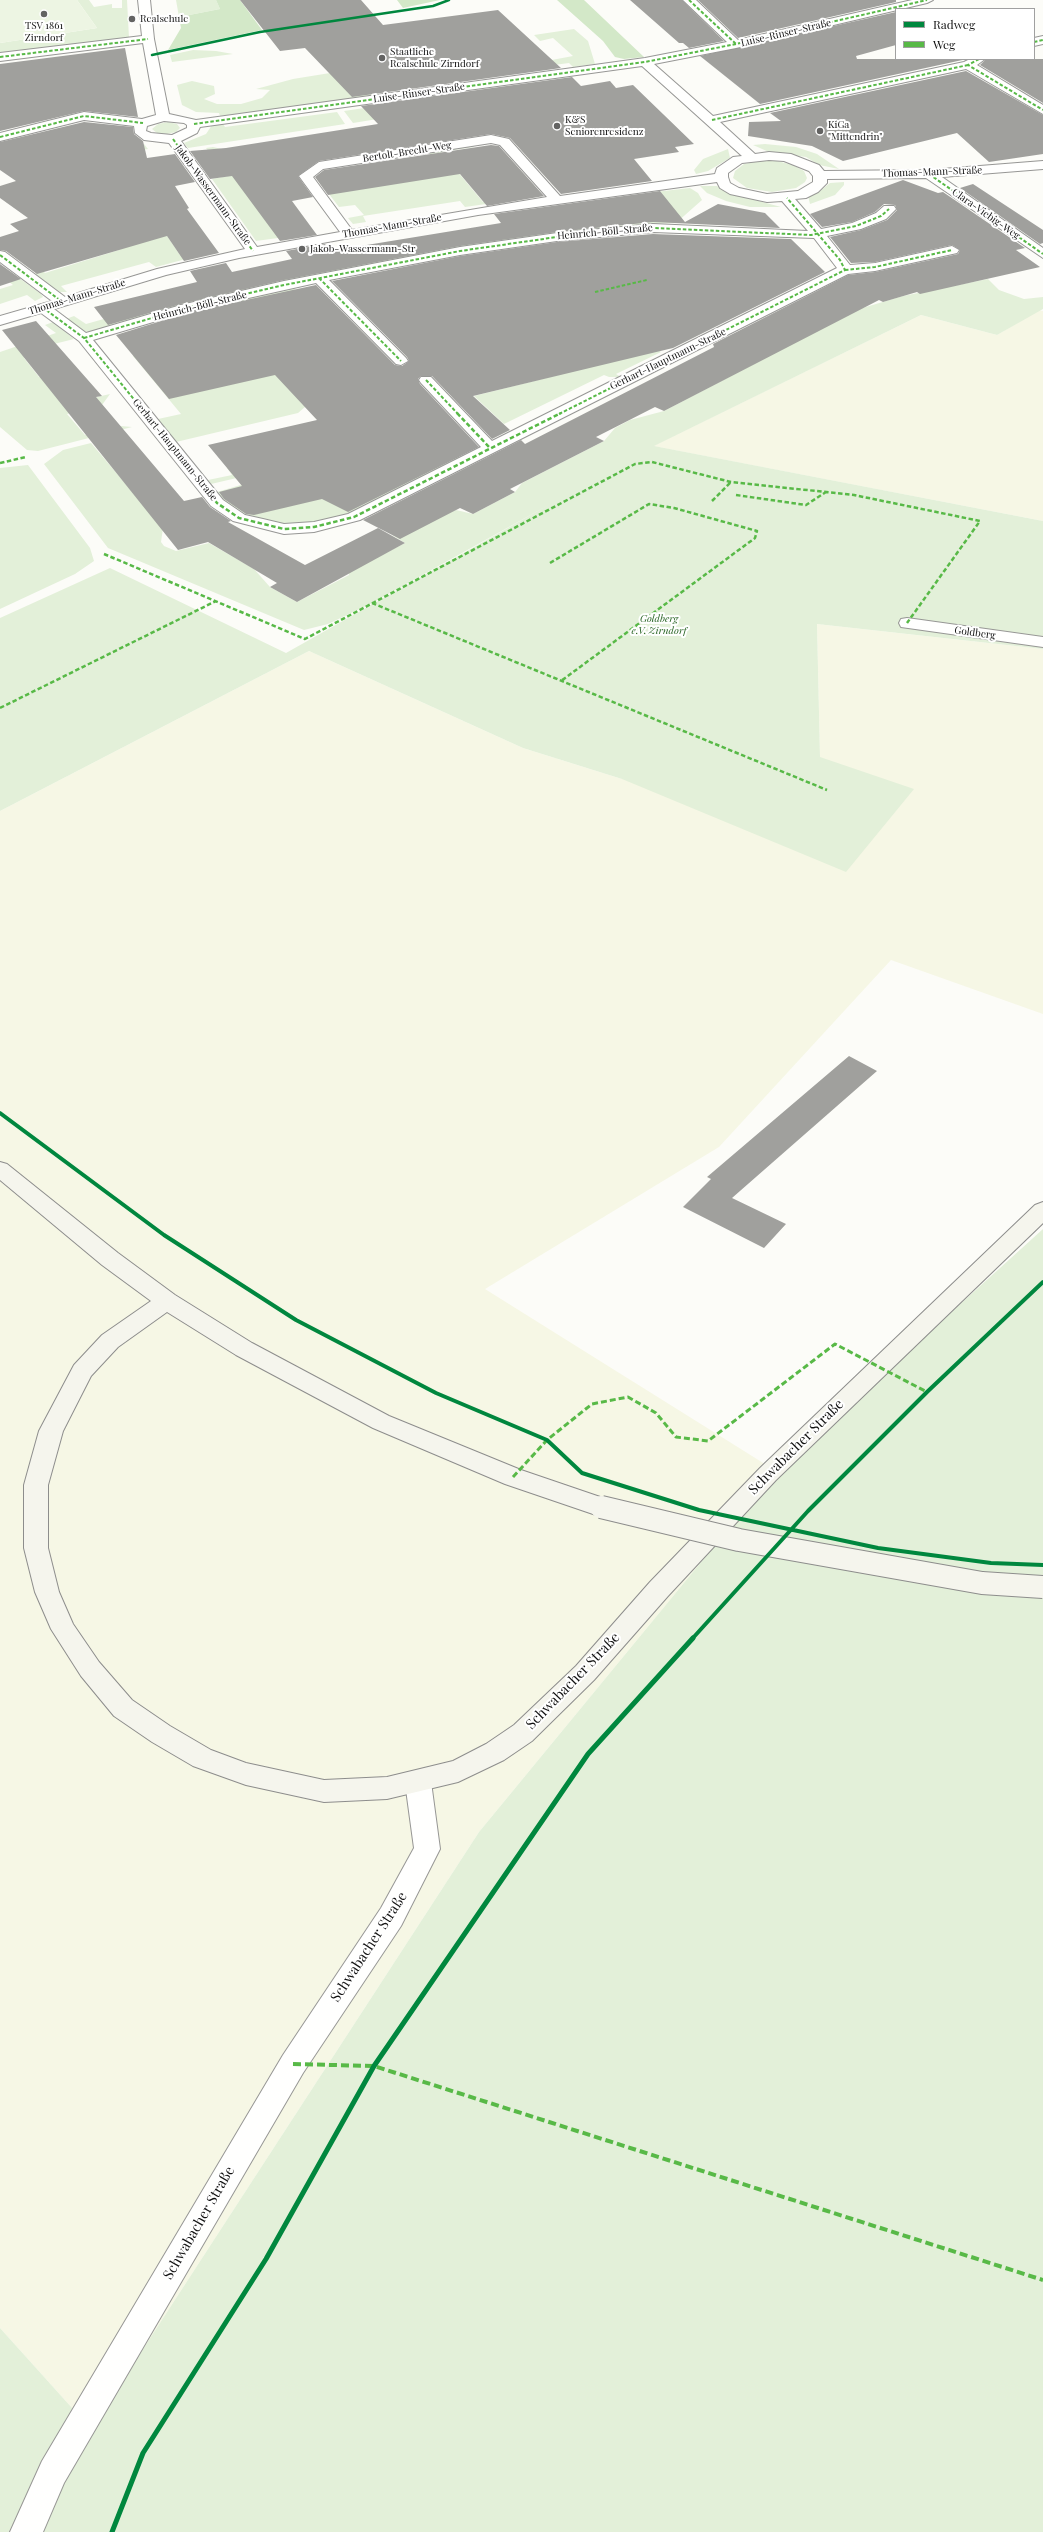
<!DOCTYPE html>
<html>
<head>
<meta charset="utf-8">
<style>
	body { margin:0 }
	#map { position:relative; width:1043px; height:2532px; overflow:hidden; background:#fcfcf8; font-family:"Playfair Display",serif }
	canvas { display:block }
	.legend { position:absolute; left:895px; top:8px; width:140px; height:52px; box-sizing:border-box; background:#fff; border:1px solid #a0a0a0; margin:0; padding:5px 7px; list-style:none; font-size:12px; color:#111 }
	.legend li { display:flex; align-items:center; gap:8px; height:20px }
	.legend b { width:20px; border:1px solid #a0a0a0 }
</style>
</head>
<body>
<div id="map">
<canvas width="1043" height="2532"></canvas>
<ul class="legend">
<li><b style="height:5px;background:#00873e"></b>Radweg</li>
<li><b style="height:5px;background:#58b947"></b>Weg</li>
</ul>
</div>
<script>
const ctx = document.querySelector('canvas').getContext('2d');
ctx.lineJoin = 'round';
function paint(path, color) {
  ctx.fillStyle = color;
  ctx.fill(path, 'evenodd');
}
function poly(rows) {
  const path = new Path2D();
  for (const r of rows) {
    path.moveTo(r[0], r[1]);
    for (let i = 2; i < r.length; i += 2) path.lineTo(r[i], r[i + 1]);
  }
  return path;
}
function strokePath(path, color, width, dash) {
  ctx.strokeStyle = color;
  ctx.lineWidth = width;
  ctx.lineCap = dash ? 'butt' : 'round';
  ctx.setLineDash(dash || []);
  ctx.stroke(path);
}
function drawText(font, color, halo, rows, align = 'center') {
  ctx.font = font + ' "Playfair Display",serif';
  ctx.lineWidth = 4;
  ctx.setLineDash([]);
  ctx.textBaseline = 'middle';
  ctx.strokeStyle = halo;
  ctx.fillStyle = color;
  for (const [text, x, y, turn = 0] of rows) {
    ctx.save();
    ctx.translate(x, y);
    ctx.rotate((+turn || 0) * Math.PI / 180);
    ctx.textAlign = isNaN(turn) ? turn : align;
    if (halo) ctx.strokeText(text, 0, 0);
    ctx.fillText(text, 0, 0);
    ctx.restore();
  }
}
const farmland = poly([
	[1039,310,1043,311,1043,521,653,446,921,315,997,335],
	[817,624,1043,649,1043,1014,891,960,719,1147,485,1289,776,1471,479,1832,91,2429,0,2328,0,811,309,651,523,748,622,779,820,757]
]);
const green = poly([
	[77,0,89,0,94,7,112,4,112,8,122,8,122,0,127,0,129,38,0,54,0,43,97,28],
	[176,0,216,0,220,9,179,17],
	[574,29,588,41,595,64,573,67,569,63,539,67,541,62,573,56,553,38,540,41,534,35],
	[193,50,216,51,233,54,172,62,170,55],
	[330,73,374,88,379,95,220,116,219,113,196,112,182,105,177,85,192,81,214,86,215,94,204,99,217,104,241,104,262,98,270,90,256,89,293,79],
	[460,94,470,104,353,123,344,111],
	[337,112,345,124,188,148,184,143,206,134,212,125,223,124,225,127],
	[168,122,177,124,180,128,176,132,167,134,157,133,152,129,158,124],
	[144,144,148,149,112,155,180,255,214,249,216,251,156,267,149,262,61,286,67,292,60,292,33,274,43,271,45,273,119,250,8,254,24,250,8,234,19,241,84,161],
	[765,144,796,147,817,154,839,169,819,165,806,157,769,152,753,145],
	[472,145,474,147,441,152,483,202,512,197,514,200,465,207,460,201,363,216,366,222,353,224,348,218,364,215,355,205,339,207,318,180,436,161,428,151],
	[213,147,287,164,278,238,256,241,212,179,228,176,206,148],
	[728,149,730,158,708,171,696,174,694,170,703,159],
	[777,161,793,165,804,171,807,178,805,182,796,188,772,192,747,188,733,178,735,171,744,164,759,161],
	[844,182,844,185,835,195,810,204,808,196,820,191,830,183],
	[700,186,717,186,729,193,781,207,750,207,726,201,707,193],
	[690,188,698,193,702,200,676,223,626,225,554,234,286,282,269,264,286,272,655,192],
	[262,266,279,284,92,332,82,331,66,319,74,316,86,324,150,306],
	[11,272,41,294,43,297,35,301,27,295,0,304,0,289,13,285,1,275],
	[988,279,999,290,1024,299,1043,297,1043,309,997,335,921,315,654,446,1043,521,1043,649,817,624,820,757,914,789,846,872,622,779,523,748,309,651,0,811,0,618,110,568,286,653,552,503,372,603,328,624,304,630,108,548,44,464,63,450,91,443,163,528,161,542,164,546,176,551,209,543,254,569,270,587,297,602,349,575,348,563,372,560,405,543,392,535,401,530,456,510,473,514,515,492,522,483,604,441,615,428,630,420,664,411,859,309,903,296],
	[292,286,391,386,305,407,298,413,176,442,158,419,181,414,133,356,255,329,230,300],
	[53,322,74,339,54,344,59,350,24,358,39,377,63,377,76,402,110,394,102,405,67,414,85,435,121,426,132,427,38,451,27,450,0,427,0,352,56,333,45,325],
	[658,350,661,352,616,374,621,377,609,377,604,375,504,424,474,396],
	[354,437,454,452,460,458,350,514,313,523,279,523,244,514,226,502,217,492,365,448,211,484,208,480,232,475,227,468],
	[28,465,90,548,94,561,75,574,0,609,0,468],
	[1043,1229,1043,2532,0,2532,0,2328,91,2429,479,1832,776,1471]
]);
const forest = poly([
	[216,0,240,0,262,30,168,50,181,28,179,17,220,9],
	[397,0,440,0,403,8],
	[557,0,584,0,644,57,624,59,615,57,603,41]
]);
const pitch = poly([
	[0,0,77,0,97,28,0,43]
]);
const building = poly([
	[240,0,361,0,383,25,498,10,561,68,352,97,305,48,280,51],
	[630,0,682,0,724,41,689,48,683,43,679,43],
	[698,0,896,0,896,2,738,38],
	[896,12,896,45,856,56,857,59,967,59,760,104,700,56],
	[125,48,138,117,84,111,0,131,0,64],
	[986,59,1043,59,1043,103,980,65],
	[966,71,1043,115,1043,154,989,162,957,133,843,161,812,146,748,136,749,122,781,121,770,113],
	[572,77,581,86,610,81,616,88,633,85,694,144,675,147,679,152,634,159,652,181,561,194,510,138,491,134,319,161,298,176,313,197,292,201,317,235,280,241,232,176,210,179,190,151,226,148,378,124,361,106],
	[84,122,133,127,134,134,143,141,147,158,175,154,195,182,175,186,189,208,187,209,219,253,184,261,167,236,37,274,6,251,0,250,0,237,19,231,10,224,28,218,0,198,0,186,16,181,0,170,0,142],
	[491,145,499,146,544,196,487,206,460,174,328,195,315,177,324,170],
	[903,180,938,193,943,192,1025,248,1016,250,1040,267,920,294,917,292,883,302,879,300,664,411,655,407,596,437,604,441,510,489,515,492,473,514,460,508,400,539,363,520,521,440,525,444,714,347,713,344,848,275,875,272,958,254,960,250,952,245,875,262,851,263,830,237,861,230,887,220,897,210,895,205,884,204,875,212,852,222,822,227,810,214],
	[973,184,1043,230,1043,243,1040,244,960,188],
	[660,191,685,222,718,204,765,213,780,228,653,222,557,232,460,246,284,280,181,304,108,325,94,307,197,282,190,271,226,263,232,272,292,259,286,251,325,244,330,251,501,223,494,214],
	[653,234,791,239,825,272,673,348,473,396,510,430,492,439,432,376,421,376,418,379,420,384,479,447,348,512,322,499,254,515,246,514,224,499,219,492,242,486,208,445,317,420,275,375,169,399,116,335,190,312,316,285,395,365,402,366,409,361,407,357,332,281,460,256,557,242],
	[0,264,21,279,0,286],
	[36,321,102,396,96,397,184,501,202,497,210,507,231,521,228,522,305,565,378,528,405,543,297,602,270,587,277,583,208,542,178,550,2,330],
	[849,1056,877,1071,732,1198,786,1224,764,1248,683,1207,711,1179,707,1177]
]);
const street = poly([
	[138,0,150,0,154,39,169,114,196,120,645,58,727,42,683,0,696,0,738,40,912,0,933,0,927,3,736,48,654,64,713,116,964,62,970,59,985,59,977,65,1043,105,1043,114,966,69,720,122,755,154,769,152,791,154,819,165,824,171,929,170,1043,161,1043,169,942,177,1043,248,1043,258,926,178,827,179,827,183,818,192,806,198,795,199,821,229,852,223,876,213,884,206,894,206,896,209,886,219,861,229,827,236,850,265,875,263,952,246,959,250,957,253,875,271,848,274,360,520,314,532,284,534,233,521,211,506,79,341,41,313,0,325,0,316,52,301,0,262,0,251,5,252,65,297,157,269,245,249,169,143,144,140,135,133,134,126,84,120,0,141,0,133,84,112,142,119,156,115,143,43,0,61,0,53,142,36,138,0],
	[642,66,742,156,733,157,717,168,715,174,560,196,509,139,491,135,319,162,299,176,340,232,257,247,181,141,197,133,200,127,642,66],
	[164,121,184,123,187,125,187,128,172,135,151,133,146,131,147,126,164,121],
	[491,143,500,145,547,197,352,230,313,177,323,169,491,143],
	[769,160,784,161,809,171,813,176,813,182,798,191,767,194,739,188,730,183,728,177,728,173,742,163,769,160],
	[717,182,720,188,730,194,767,202,782,201,808,231,653,224,557,233,460,247,284,281,181,305,86,333,54,309,166,275,239,258,478,215,717,182],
	[653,232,814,238,837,268,492,441,431,377,421,377,419,380,421,383,481,447,348,514,314,522,284,524,263,519,245,515,223,500,93,340,190,311,316,283,396,364,401,365,408,361,406,358,329,280,460,255,557,241,653,232],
	[1043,36,1043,44,1034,46,1034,38,1043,36],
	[907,618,1043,637,1043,647,901,627,899,623,901,619,907,618],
	[418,1771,427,1774,431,1782,440,1849,401,1926,303,2073,64,2483,43,2532,10,2532,42,2461,283,2055,381,1908,414,1848,405,1782,409,1774,418,1771]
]);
const secondary = poly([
	[0,1162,7,1164,118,1253,175,1295,252,1343,389,1416,521,1470,609,1500,613,1507,609,1514,601,1516,593,1514,505,1484,373,1428,236,1355,167,1312,118,1347,91,1376,63,1431,48,1485,48,1548,59,1592,73,1624,99,1662,132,1700,170,1726,211,1750,246,1763,324,1780,387,1777,453,1761,486,1744,514,1725,576,1666,650,1582,760,1468,1035,1205,1043,1202,1043,1223,776,1480,668,1596,594,1680,532,1741,504,1760,458,1782,387,1799,324,1802,246,1785,193,1766,152,1742,114,1716,81,1676,51,1629,35,1592,24,1548,24,1485,39,1431,74,1365,102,1335,151,1301,102,1265,0,1180,0,1162]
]);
const secondaryBridge = poly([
	[601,1507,739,1540,982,1583,1043,1587]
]);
const quietFar3 = poly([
	[689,0,736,44],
	[1034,42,1043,40],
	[0,57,148,39],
	[979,59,968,65,1043,110],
	[712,120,968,65],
	[194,124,645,62,736,44,927,0],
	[0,137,84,116,143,123],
	[173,139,253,251],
	[929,174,1043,254],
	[0,255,61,301],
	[845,270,875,267,952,250],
	[319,278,401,361],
	[595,292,647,280],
	[42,307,84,338,146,414],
	[84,338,186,308,284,285,460,251,557,237,653,228,811,235,856,226,881,216,889,209],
	[426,380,458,414],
	[559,414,845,270,840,260,787,198]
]);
const quietFar2 = poly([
	[145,413,217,503,239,518,284,529,314,527,354,517,561,413],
	[457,413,490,448],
	[0,463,26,457],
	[736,495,806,505,826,492],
	[712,501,731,482],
	[104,554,305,639,635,464,652,462,731,482,854,495,980,521,907,623],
	[550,563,649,504,674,508,757,531,755,538,561,681],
	[372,603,827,790],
	[0,708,216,601]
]);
const quietFar1 = poly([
	[513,1477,547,1440,592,1404,628,1397,656,1413,676,1437,708,1441,835,1344,927,1392]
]);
const quiet = poly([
	[293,2064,374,2066,1043,2280]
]);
const cyclewayFar2 = poly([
	[152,55,260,32,433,6,449,0]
]);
const cyclewayFar1 = poly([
	[0,1113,164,1235,296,1320,436,1393,547,1440,582,1473,699,1510,878,1548,991,1563,1043,1565],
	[692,1639,808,1511,927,1392,1043,1282]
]);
const cycleway = poly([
	[112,2532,143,2453,266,2259,374,2066,588,1754,693,1638]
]);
const markers = [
	[44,14,4,"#636362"],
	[132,19,4,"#636362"],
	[382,58,4,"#636362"],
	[557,126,4,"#636362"],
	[820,131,4,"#636362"],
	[302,249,4,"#636362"]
];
const farPoinames = [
	["Realschule",140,19],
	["TSV 1861",44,26,"center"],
	["Zirndorf",44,38,"center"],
	["Staatliche",390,52],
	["Realschule Zirndorf",390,64],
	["K&S",565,120],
	["Seniorenresidenz",565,132],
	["KiGa",828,125],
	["\"Mittendrin\"",828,137],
	["Jakob-Wassermann-Str",310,249]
];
const farStreetnames = [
	["Luise-Rinser-Straße",786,33,-13],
	["Luise-Rinser-Straße",419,93,-8],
	["Bertolt-Brecht-Weg",407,152,-9],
	["Thomas-Mann-Straße",932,172,-2],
	["Jakob-Wassermann-Straße",213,195,54],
	["Clara-Viebig-Weg",986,214,35],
	["Thomas-Mann-Straße",392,226,-10],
	["Heinrich-Böll-Straße",605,232,-5],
	["Thomas-Mann-Straße",77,297,-17],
	["Heinrich-Böll-Straße",200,306,-14],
	["Gerhart-Hauptmann-Straße",668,359,-26],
	["Gerhart-Hauptmann-Straße",175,450,51],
	["Goldberg",975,633,8]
];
const farParknames = [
	["Goldberg",659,619],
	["e.V. Zirndorf",659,631]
];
const nearStreetnames = [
	["Schwabacher Straße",796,1447,-45],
	["Schwabacher Straße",573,1681,-46],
	["Schwabacher Straße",369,1947,-57],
	["Schwabacher Straße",199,2223,-60]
];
paint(farmland, '#f6f7e5');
paint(green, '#e3f0d9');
paint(forest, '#d3e8c8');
paint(pitch, '#edf5e3');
paint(building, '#a0a09d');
strokePath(street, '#979795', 2);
strokePath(secondary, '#8d8d8c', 2);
paint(street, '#fffffe');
paint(secondary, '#f5f5ed');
strokePath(secondaryBridge, '#8d8d8c', 24, []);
strokePath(secondaryBridge, '#f5f5ed', 22);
strokePath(quietFar3, '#58b947', 2, [3.5, 2]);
strokePath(quietFar2, '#58b947', 2.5, [4.5, 2.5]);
strokePath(quietFar1, '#58b947', 3, [6, 3]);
strokePath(quiet, '#58b947', 4, [8, 4]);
strokePath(cyclewayFar2, '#00873e', 2.5);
strokePath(cyclewayFar1, '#00873e', 4);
strokePath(cycleway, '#00873e', 5);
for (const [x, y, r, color] of markers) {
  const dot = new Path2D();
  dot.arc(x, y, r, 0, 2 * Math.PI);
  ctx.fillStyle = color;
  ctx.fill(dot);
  strokePath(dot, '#fff', 1.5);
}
drawText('10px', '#111', '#fff', farPoinames, 'left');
drawText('10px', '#111', '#fff', farStreetnames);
drawText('italic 10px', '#296525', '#fff', farParknames);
drawText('14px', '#111', '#fff', nearStreetnames);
</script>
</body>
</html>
